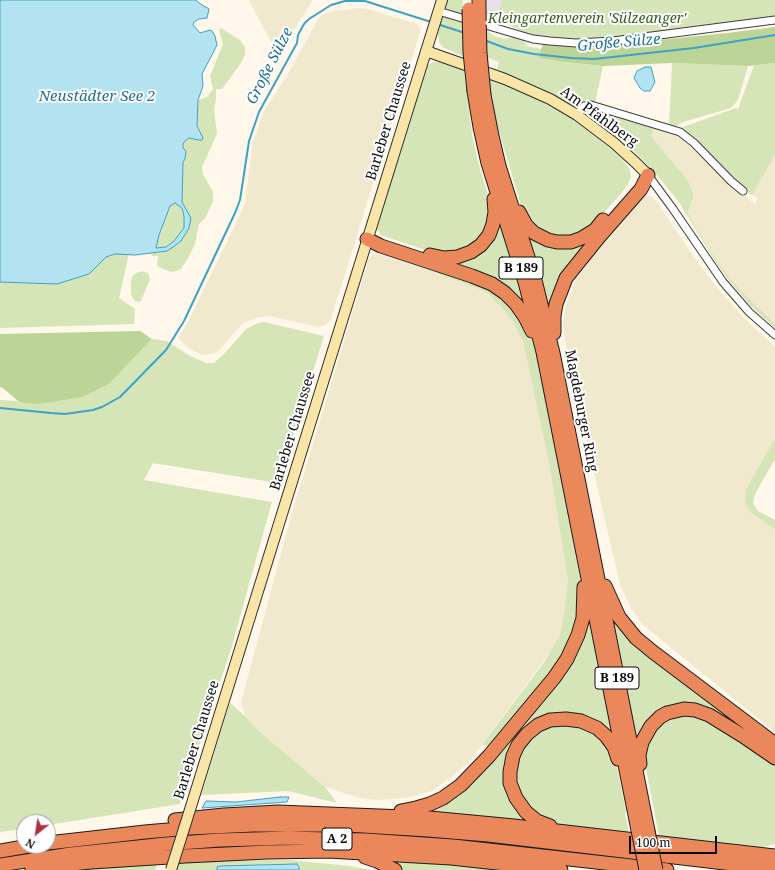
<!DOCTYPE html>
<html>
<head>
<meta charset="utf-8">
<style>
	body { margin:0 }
	#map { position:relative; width:775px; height:870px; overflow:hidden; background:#fef7ea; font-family:"Noto Serif",serif }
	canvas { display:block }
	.north { position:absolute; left:16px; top:814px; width:40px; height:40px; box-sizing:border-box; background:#fff; border:1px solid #9d9d9d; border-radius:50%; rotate:210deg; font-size:11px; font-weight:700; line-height:16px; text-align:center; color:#0b0b0b }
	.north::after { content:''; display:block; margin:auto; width:14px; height:18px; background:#b12d47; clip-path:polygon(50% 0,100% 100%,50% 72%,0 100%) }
	.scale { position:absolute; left:629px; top:836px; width:88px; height:18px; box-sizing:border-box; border:2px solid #0b0b0b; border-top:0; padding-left:5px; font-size:12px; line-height:14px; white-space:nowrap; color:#0b0b0b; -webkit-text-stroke:3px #fff; paint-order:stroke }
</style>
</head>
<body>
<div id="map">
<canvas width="775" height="870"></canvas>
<div class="north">N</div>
<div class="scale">100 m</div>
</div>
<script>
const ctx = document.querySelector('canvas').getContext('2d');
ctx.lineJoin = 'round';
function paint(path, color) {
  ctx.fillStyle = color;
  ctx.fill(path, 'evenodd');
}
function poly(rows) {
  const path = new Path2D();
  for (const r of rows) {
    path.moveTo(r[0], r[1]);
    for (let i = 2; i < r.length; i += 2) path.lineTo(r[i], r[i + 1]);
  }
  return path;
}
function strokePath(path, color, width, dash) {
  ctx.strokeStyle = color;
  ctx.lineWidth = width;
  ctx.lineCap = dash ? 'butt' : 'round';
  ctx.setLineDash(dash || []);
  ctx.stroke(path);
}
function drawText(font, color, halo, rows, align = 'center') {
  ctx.font = font + ' "Noto Serif",serif';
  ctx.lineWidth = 4;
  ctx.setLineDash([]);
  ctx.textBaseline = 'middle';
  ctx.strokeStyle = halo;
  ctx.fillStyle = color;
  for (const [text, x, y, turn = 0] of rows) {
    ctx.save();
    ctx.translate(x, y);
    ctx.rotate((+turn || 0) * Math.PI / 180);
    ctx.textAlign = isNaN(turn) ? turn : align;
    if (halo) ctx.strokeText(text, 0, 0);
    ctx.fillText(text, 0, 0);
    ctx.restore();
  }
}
const industrial = poly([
	[487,0,502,0,496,19,486,15]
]);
const farmland = poly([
	[249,0,313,0,280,51,275,50],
	[359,8,368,9,417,24,421,29,331,319,326,325,319,327,269,316,259,317,243,323,217,352,206,355,200,354,187,347,178,338,189,320,242,211,245,203,253,142,264,111,291,69,318,19,321,16,332,11],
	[654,128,678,136,684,141,729,185,755,204,758,198,752,195,775,155,775,324,745,296,734,283,719,264,702,238,688,213,689,208,693,198,679,170,651,136],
	[646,196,652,197,656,201,696,260,718,289,745,319,775,347,775,439,745,493,751,513,775,529,775,732,643,625,631,608,620,585,568,360,563,323,566,305,575,282,607,235,642,198],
	[376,253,450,277,479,289,495,300,513,322,523,341,549,463,568,580,568,596,564,621,560,635,553,648,470,761,450,778,432,791,407,798,376,800,359,798,325,787,259,731,245,716,241,702,293,509,369,258,372,255]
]);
const green = poly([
	[446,0,463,0,463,15,444,9],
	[502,0,775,0,775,17,605,39,548,39,533,36,496,19],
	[443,15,455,18,486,30,494,36,504,39,513,37,523,39,525,41,526,46,541,49,540,58,565,62,603,66,595,103,585,102,577,108,542,89,497,69,499,62,489,58,486,66,442,47,443,46,439,43,438,33],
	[221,28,240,40,245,47,245,55,241,63,222,89,216,89,216,99,214,110,217,134,202,167,203,174,213,192,213,201,206,217,199,224,195,244,188,258,181,269,177,271,171,272,157,266,158,256,152,256,152,253,167,251,189,228,184,205,182,202,183,162,185,159,186,151,183,148,183,144,187,139,193,138,200,131,197,126,198,100,207,97,213,89,210,76,223,44,219,30],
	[433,62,441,62,465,71,472,135,478,162,489,198,491,212,481,239,461,252,428,251,381,235,377,229,377,224,424,74,427,66],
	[672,63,748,66,738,100,731,108,683,122,675,127,669,127],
	[775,63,775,155,752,195,737,186,679,130,683,127,736,108,738,109,754,65],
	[489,79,505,84,532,96,571,118,606,145,622,159,630,170,631,177,627,186,598,220,585,231,565,238,539,231,523,212,494,114,491,96],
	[588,107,654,128,651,136,688,181,693,192,693,198,689,208,688,213,702,238,719,264,734,283,746,296,775,324,775,328,750,305,728,279,715,261,679,202,656,174,634,151,583,112],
	[175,203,182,208,184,216,184,228,174,241,166,247,156,248,159,235,170,206],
	[498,216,527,309,516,301,420,255,464,258],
	[526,229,532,235,590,237,550,314],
	[115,254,129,254,119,298,135,309,134,324,0,328,0,282,57,284,89,274,106,257],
	[447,270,500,292,531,334,536,350,581,583,582,599,570,649,494,746,482,745,545,661,560,635,565,611,568,580,549,463,523,341,513,322,501,307,489,295,479,289,432,271],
	[142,271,148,273,150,279,141,301,138,302,134,300,131,294,131,282,132,277,136,273],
	[264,322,324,336,278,483,153,463,144,480,272,502,231,649,180,804,48,825,48,822,24,822,24,829,0,832,0,400,18,401,24,403,109,384,152,339,167,341,190,356,206,363,214,363,224,354,246,329,258,323],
	[775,439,775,459,755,494,753,503,758,511,775,520,775,529,751,513,746,504,745,497,746,489],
	[588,612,613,738,556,715,507,761,534,823,411,813,432,807,537,703],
	[611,613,775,749,685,705,637,742],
	[230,703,245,716,259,731,325,787,337,803,288,791,201,795],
	[697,715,775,763,775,844,763,847,755,847,659,836,644,758,648,736,670,716],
	[568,723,599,735,616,762,626,811,625,814,629,832,565,826,550,822,537,816,515,785,519,750,541,728],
	[380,857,519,870,404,870],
	[242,860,290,860,350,866,371,870,299,870,299,867,297,864,220,866,217,867,217,870,176,870,178,863],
	[157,864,155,870,74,870,98,867]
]);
const forest = poly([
	[775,27,775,63,748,66,672,63,603,66,565,62,539,58,541,49,543,44,545,44,600,46,727,33],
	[140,331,152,339,109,384,82,397,40,404,24,403,18,401,3,388,0,387,0,334]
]);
const water = poly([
	[0,0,196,0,199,3,209,9,207,18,199,19,194,22,193,25,200,33,210,30,212,31,215,36,217,45,202,74,203,86,198,100,197,126,203,138,202,140,199,140,189,138,185,141,183,144,183,148,186,151,185,159,183,162,182,202,191,218,189,228,181,241,173,247,167,251,135,255,115,254,106,257,89,274,57,284,0,282,0,0],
	[175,203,182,208,184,216,184,228,174,241,166,247,156,248,159,235,170,206,175,203],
	[645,67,651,67,655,82,650,91,644,91,640,88,634,78,637,71,645,67],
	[280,797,289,797,287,802,202,808,206,801,236,802,280,797],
	[297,864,299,867,299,870,217,870,217,867,220,866,297,864]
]);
const stream = poly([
	[437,24,465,33],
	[484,40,508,49,534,54,571,58,594,59,694,48,775,35],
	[0,408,51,413,65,414,93,410,102,407,120,397,166,350,184,321,235,213,240,200,249,141,259,112,297,43,298,35,304,24,309,19,331,5,345,1,365,1,431,22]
]);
const street = poly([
	[438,11,533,39,550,41,576,43,613,41,775,20],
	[577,115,584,106,591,105,680,132,694,143,731,181,743,191],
	[648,175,673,209,723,282,749,312,775,335]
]);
const secondary = poly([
	[426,51,505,79,550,99,577,115,614,143,635,162,648,175],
	[193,800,442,0]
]);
const highway = poly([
	[479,12,479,0],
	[474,91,480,127,488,163,525,282,543,352,638,830],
	[484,95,492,136,499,166,534,276,553,353,648,831],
	[519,212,526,225,534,233,548,240,557,242,571,242,582,238,595,230,603,220],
	[367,239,381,246,472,276,492,284,505,293,516,304,525,317,532,331],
	[430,255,444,258,457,257,471,252,481,245,489,235,493,224,495,212,494,199],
	[554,333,554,316,556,304,566,278,599,237,641,189,648,175],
	[605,586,619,617,636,638,653,652,775,744],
	[640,764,639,755,642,742,651,726,660,717,667,713,684,709,695,710,709,715,743,736,775,758],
	[401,811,416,808,430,804,443,798,461,785,489,756,554,678,567,659,578,635,583,618,584,587],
	[175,820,224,815,278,812,430,818,514,826,775,856],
	[550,826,537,821,526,812,516,798,510,783,510,772,513,756,518,745,527,734,538,725,550,720,566,719,581,721,597,728,606,736,614,747,618,759],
	[48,843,145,832,190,828,253,825,347,825,428,830,488,835,775,869],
	[0,851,29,846],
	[365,857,377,861,395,870],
	[0,865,71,854,166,844,220,840,288,838,366,840,453,846,667,870],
	[32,868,91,862,185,856,267,852,328,851,451,858,561,870]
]);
const secondaryBridge = poly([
	[171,870,193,800]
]);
const highwayBridge = poly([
	[469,9,470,52,474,91],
	[479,12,480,53,484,95],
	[638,830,646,870],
	[648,831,656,870]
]);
const shields = [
	[521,268,44],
	[617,678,44],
	[337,839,30]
];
const shieldNames = [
	["B 189",521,268],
	["B 189",617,678],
	["A 2",337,839]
];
const parkNames = [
	["Kleingartenverein 'Sülzeanger'",587,19]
];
const streetNames = [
	["Am Pfahlberg",599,117,36],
	["Barleber Chaussee",389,121,-73],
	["Magdeburger Ring",581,411,79],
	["Barleber Chaussee",293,431,-73],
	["Barleber Chaussee",197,740,-73]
];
const waterNames = [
	["Große Sülze",619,43,-5],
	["Große Sülze",270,66,-63],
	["Neustädter See 2",97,97]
];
paint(industrial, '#e7dfea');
paint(farmland, '#f1e9cd');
paint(green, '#d6e5b7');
paint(forest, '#bcd597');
paint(water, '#b3e3f1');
strokePath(water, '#3ea2c4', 1);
strokePath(stream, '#3ea2c4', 2);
strokePath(street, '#3e3e3e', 9);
strokePath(secondary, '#2d2d2d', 12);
strokePath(highway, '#1c1c1c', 15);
strokePath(street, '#fff', 7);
strokePath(secondary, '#fae5a9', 10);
strokePath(highway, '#eb885b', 13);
strokePath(secondaryBridge, '#2d2d2d', 12, []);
strokePath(highwayBridge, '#1c1c1c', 15, []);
strokePath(secondaryBridge, '#fae5a9', 10);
strokePath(highwayBridge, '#eb885b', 13);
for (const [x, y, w] of shields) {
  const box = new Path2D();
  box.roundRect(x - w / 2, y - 11, w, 22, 3);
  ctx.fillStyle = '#fff';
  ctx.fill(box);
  strokePath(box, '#0b0b0b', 1);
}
drawText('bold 13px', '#0b0b0b', null, shieldNames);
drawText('italic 14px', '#365e20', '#fff', parkNames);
drawText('14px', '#0b0b0b', '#fff', streetNames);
drawText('italic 15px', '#1e7193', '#fff', waterNames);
</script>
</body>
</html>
